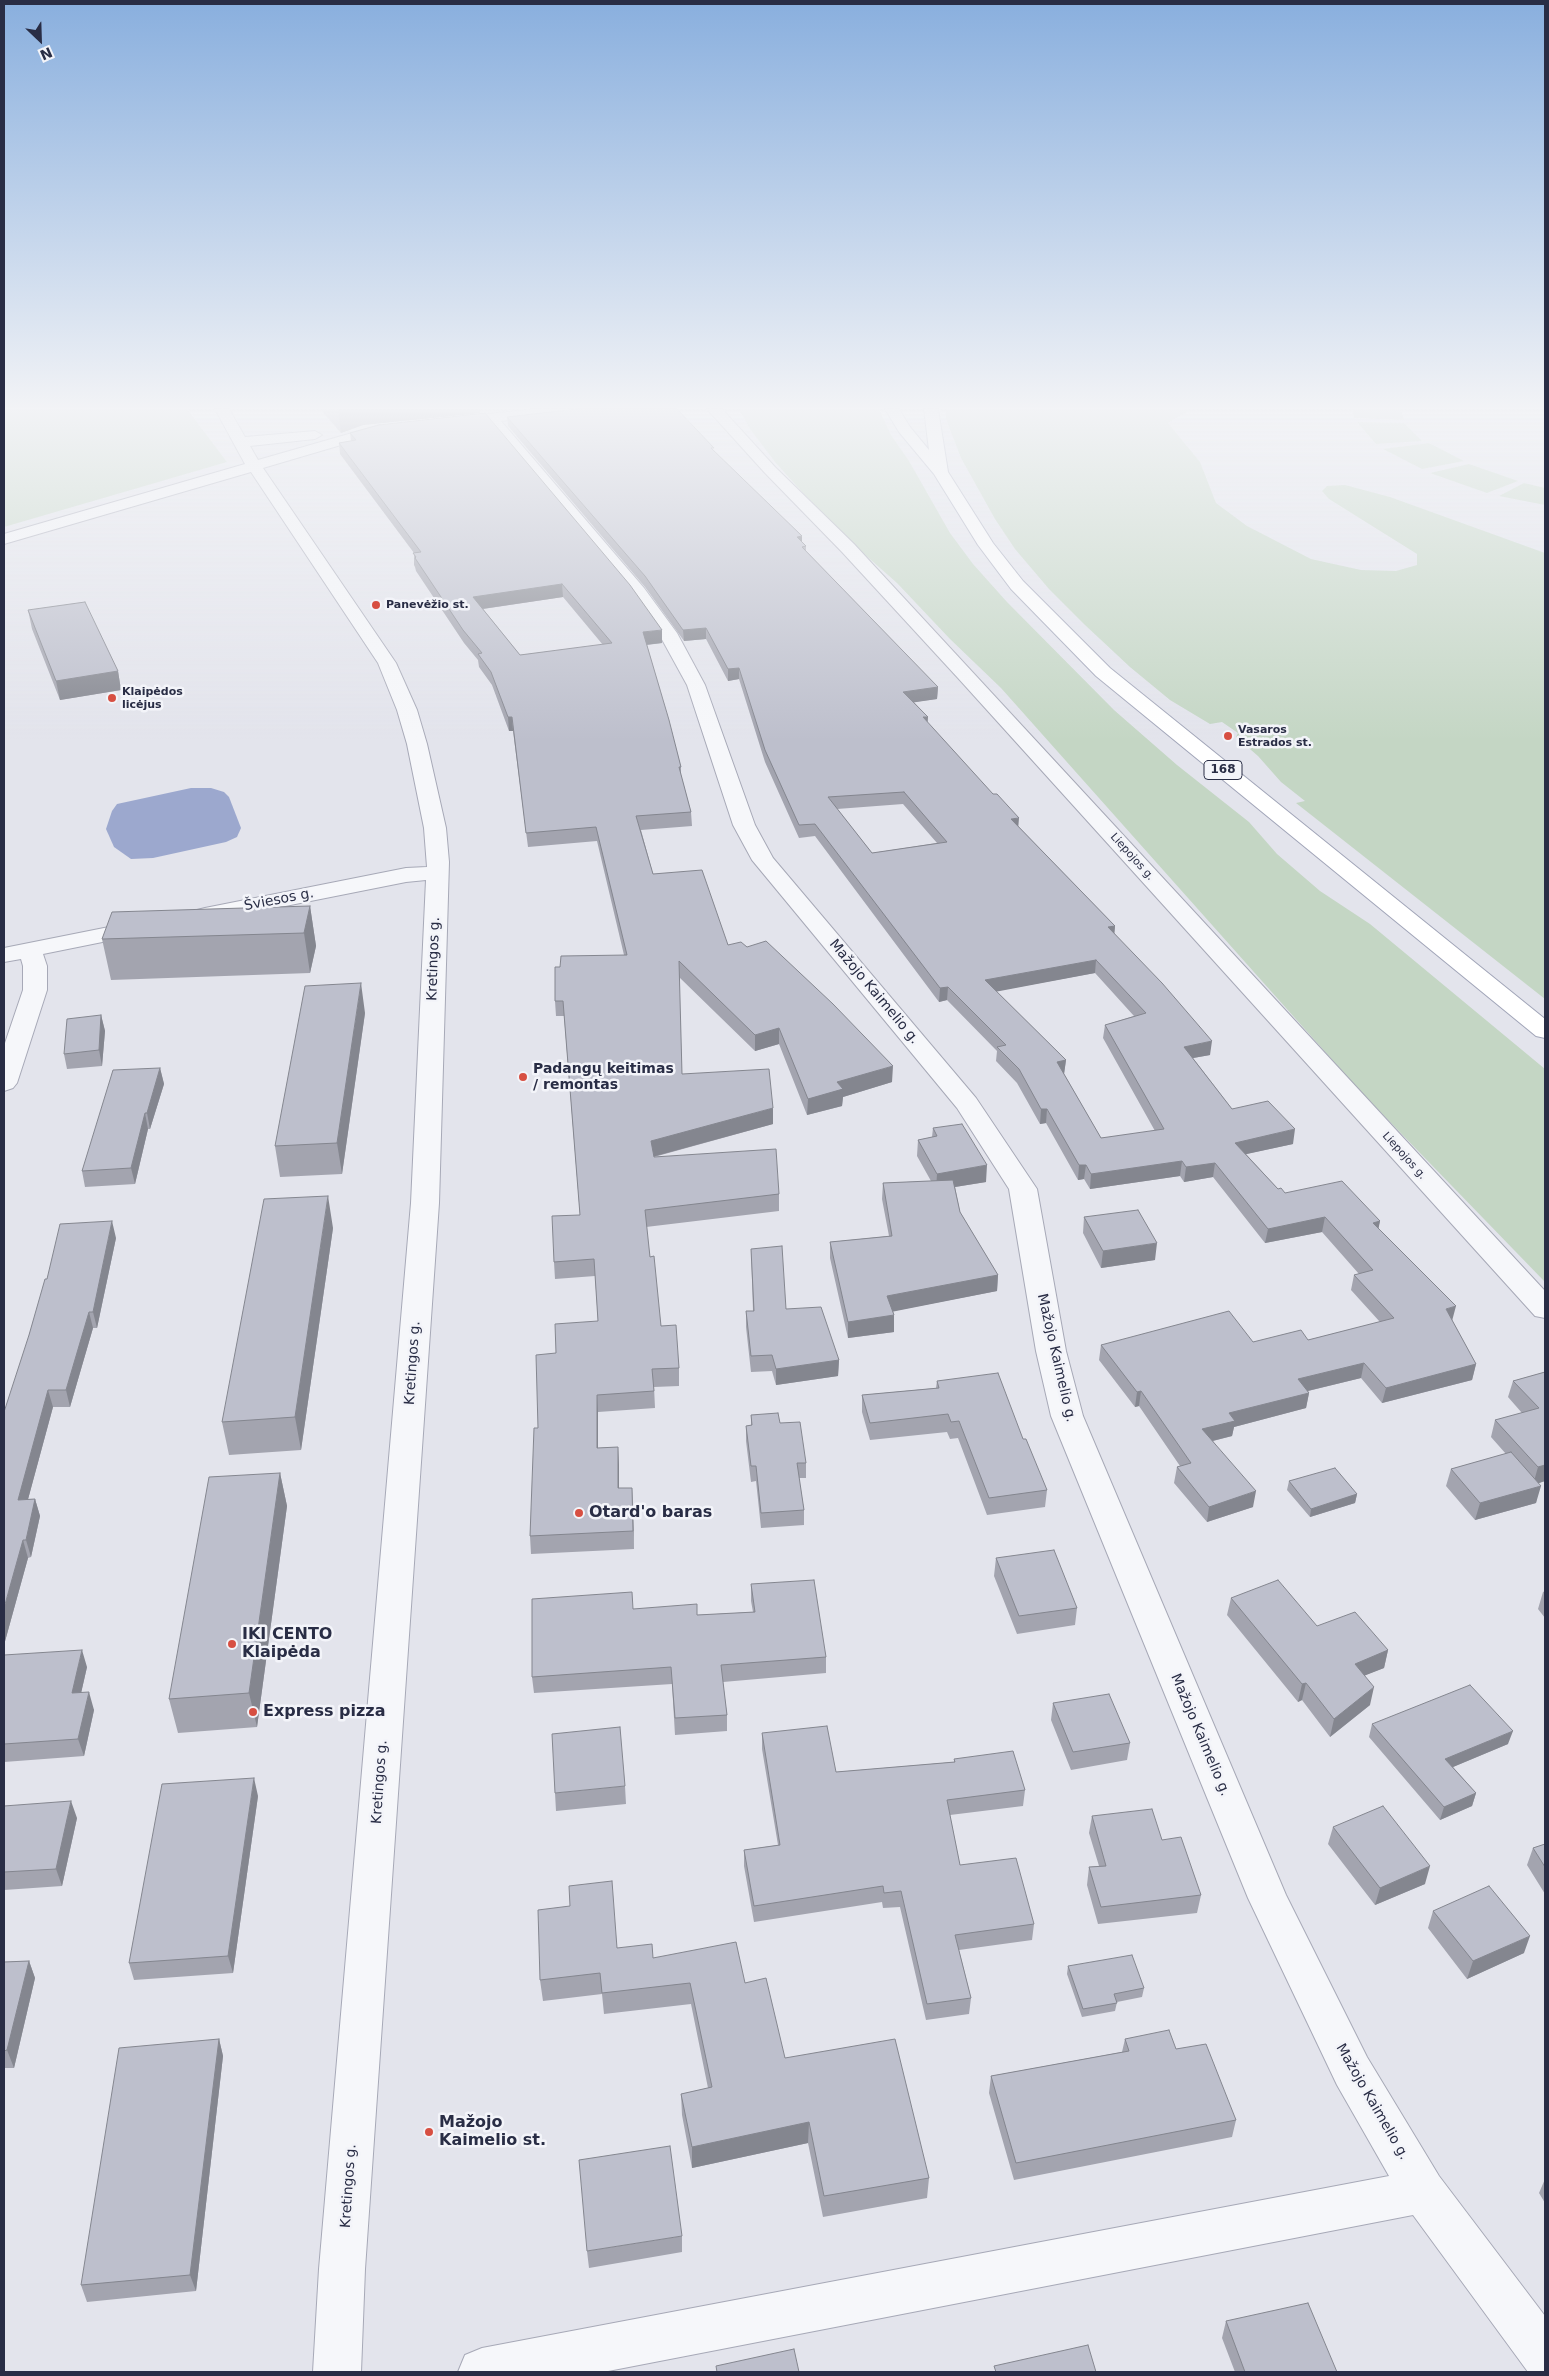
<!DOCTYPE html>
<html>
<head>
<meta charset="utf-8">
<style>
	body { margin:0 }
	#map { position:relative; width:1549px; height:2376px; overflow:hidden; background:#e3e4ec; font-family:"DejaVu Sans",sans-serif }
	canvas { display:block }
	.frame { position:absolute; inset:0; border:5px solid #292d45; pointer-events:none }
	.north { position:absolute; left:15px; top:15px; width:50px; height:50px; -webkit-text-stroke:4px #f3f4f9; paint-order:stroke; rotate:156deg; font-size:14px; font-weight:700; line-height:20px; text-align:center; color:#292d45 }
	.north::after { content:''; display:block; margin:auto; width:18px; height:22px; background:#292d45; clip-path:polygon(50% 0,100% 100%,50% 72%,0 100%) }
</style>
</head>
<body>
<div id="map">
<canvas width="1549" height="2376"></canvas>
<div class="frame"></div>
<div class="north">N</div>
</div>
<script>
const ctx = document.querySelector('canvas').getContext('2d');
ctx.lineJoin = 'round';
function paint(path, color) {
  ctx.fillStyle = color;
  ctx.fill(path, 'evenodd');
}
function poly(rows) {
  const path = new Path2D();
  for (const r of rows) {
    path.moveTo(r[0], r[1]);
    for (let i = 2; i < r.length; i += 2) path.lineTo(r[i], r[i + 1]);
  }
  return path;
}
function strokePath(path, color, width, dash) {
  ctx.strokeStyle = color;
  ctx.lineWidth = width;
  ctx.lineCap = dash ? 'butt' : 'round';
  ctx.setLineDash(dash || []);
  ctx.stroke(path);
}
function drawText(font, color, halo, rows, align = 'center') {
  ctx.font = font + ' "DejaVu Sans",sans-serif';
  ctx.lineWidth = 5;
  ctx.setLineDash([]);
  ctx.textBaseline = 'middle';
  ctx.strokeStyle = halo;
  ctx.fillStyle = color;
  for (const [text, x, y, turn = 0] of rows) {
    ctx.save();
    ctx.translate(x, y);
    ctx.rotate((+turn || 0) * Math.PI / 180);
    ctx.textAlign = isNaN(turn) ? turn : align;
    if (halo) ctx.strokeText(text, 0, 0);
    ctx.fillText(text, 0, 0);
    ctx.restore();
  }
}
const green = poly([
	[4,409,187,409,227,462,4,527],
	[739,409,879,409,891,435,909,461,950,533,973,564,1007,602,1114,710,1177,765,1249,822,1277,854,1320,891,1370,924,1545,1069,1545,1282,1359,1090,1001,688,950,639,897,583,854,545,803,493,775,462,750,429],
	[946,409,1191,409,1168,423,1200,462,1216,503,1247,526,1311,559,1361,570,1396,571,1417,565,1417,554,1329,499,1322,491,1327,486,1345,485,1390,497,1545,553,1545,999,1296,803,1305,801,1281,782,1258,756,1236,737,1238,733,1222,722,1210,724,1170,700,1130,667,1085,625,1049,589,1015,549,995,519,961,458,946,419],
	[1352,409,1401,409,1404,420,1354,418],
	[1357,422,1404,423,1422,441,1376,444],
	[1429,443,1464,461,1422,469,1383,449],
	[1469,464,1518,481,1487,493,1430,473],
	[1524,483,1545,488,1545,505,1499,496]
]);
const water = poly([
	[191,788,211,788,224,792,229,797,241,828,237,837,226,842,153,858,131,859,114,847,106,829,112,811,117,804]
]);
const minor = poly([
	[215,409,229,409,245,437,315,431,322,435,315,439,250,446,258,460,380,425,387,429,385,432,263,468,396,663,417,710,427,744,446,828,449,862,439,1203,365,2269,361,2372,313,2372,319,2269,411,1203,426,880,406,882,205,922,197,920,194,915,197,910,205,908,406,868,427,867,424,828,407,744,397,710,378,663,251,472,4,544,4,534,245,464,215,409],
	[537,409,583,409,576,413,501,421,644,588,677,633,705,685,755,825,773,858,976,1098,1037,1189,1066,1351,1083,1416,1286,1895,1367,2057,1439,2176,1545,2316,1545,2372,1528,2372,1413,2215,603,2372,458,2372,465,2355,482,2348,1389,2176,1337,2085,1248,1898,1051,1416,1036,1351,1009,1189,957,1108,752,860,733,825,687,685,659,634,632,596,487,422,478,423,471,419,478,415,537,409],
	[707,409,722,409,775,467,854,544,1545,1291,1545,1318,1535,1316,958,678,842,552,765,473,707,409],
	[139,921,147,923,151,928,147,933,43,954,47,966,47,990,17,1083,13,1088,4,1091,4,1046,23,990,23,966,21,959,4,962,4,948,139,921]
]);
const major = poly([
	[885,409,899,409,910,427,929,450,924,409,938,409,948,472,993,543,1023,581,1110,668,1545,1019,1545,1038,1536,1036,1096,676,1011,589,978,545,934,474,899,432,885,409]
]);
const wall = poly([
	[320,409,480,409,480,413,363,425,341,433],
	[507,417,714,452,806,546,806,551,938,687,937,699,914,702,928,717,927,723,1018,826,1115,926,1114,933,1210,1055,1193,1058,1232,1109,1293,1144,1246,1154,1278,1189,1285,1193,1380,1221,1378,1228,1452,1320,1476,1364,1472,1380,1382,1403,1361,1378,1308,1391,1309,1393,1306,1408,1234,1427,1232,1436,1213,1441,1253,1507,1207,1522,1174,1483,1177,1467,1180,1466,1139,1406,1135,1407,1099,1360,1101,1345,1253,1342,1308,1340,1380,1322,1351,1290,1354,1275,1359,1274,1322,1232,1265,1243,1213,1177,1184,1182,1180,1176,1090,1189,1084,1179,1078,1180,1046,1123,1040,1124,1017,1083,996,1061,997,1051,947,1000,939,1002,815,836,799,838,765,762,739,679,728,681,706,639,684,641,645,587,508,426],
	[903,804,937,843,872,853,837,809],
	[1095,973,1134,1016,1105,1025,1103,1038,1155,1131,1101,1138,1064,1074,1066,1060,996,991],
	[350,433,662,643,647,645,681,767,681,775,691,812,692,826,641,830,653,874,728,945,892,1082,843,1097,842,1106,807,1115,779,1044,755,1051,679,977,682,1074,773,1124,654,1157,779,1194,779,1211,646,1227,650,1257,661,1326,679,1368,679,1386,654,1387,655,1408,598,1412,598,1448,618,1447,619,1488,632,1488,634,1549,531,1554,530,1536,538,1428,556,1353,598,1321,595,1276,555,1279,554,1262,580,1215,564,1016,556,1016,555,1001,560,967,624,955,597,841,528,847,513,731,509,731,492,685,479,667,478,660,464,643,416,571,415,567,414,565,414,553,340,454,339,443,351,441],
	[563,597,603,645,520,655,483,609],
	[28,610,118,671,121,690,60,700,32,629],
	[310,906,316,946,310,973,111,980,102,939],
	[365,1013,342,1174,280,1177,275,1146],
	[101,1015,105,1031,102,1066,67,1069,64,1054],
	[160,1068,164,1084,150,1129,148,1129,135,1184,85,1187,82,1171],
	[933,1128,986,1182,955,1187,960,1212,998,1275,997,1291,893,1311,894,1315,894,1332,848,1338,830,1258,830,1242,889,1236,882,1199,883,1183,931,1181,917,1156,918,1140,932,1137],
	[1084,1217,1155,1260,1101,1268,1083,1233],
	[333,1228,301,1450,229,1455,222,1422],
	[116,1238,97,1328,93,1328,70,1407,53,1407,28,1499,35,1499,40,1516,31,1557,28,1558,4,1645,29,1335,47,1279],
	[751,1249,786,1309,839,1360,838,1376,776,1385,772,1371,751,1372,746,1327,746,1311,753,1311],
	[1545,1372,1545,1481,1539,1483,1536,1503,1475,1520,1446,1486,1451,1469,1506,1454,1491,1437,1495,1420,1522,1413,1508,1397,1513,1381],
	[937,1381,1023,1439,1047,1490,1045,1507,987,1515,958,1438,950,1439,947,1432,870,1440,862,1412,862,1395,936,1388],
	[751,1415,780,1423,806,1463,806,1478,799,1478,804,1510,804,1525,761,1528,756,1481,751,1482,746,1441,746,1426,751,1425],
	[280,1473,287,1506,257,1727,178,1733,169,1699],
	[1289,1481,1357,1494,1355,1503,1310,1517,1287,1490],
	[996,1558,1077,1608,1075,1625,1017,1634,994,1576],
	[751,1584,826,1657,826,1673,723,1682,727,1715,727,1731,675,1735,672,1684,534,1693,532,1677,633,1609,697,1615,753,1612,751,1601],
	[1545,1591,1545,1618,1538,1609,1543,1592],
	[1231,1598,1388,1650,1384,1668,1365,1675,1370,1705,1330,1737,1302,1700,1298,1702,1227,1615],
	[4,1655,87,1667,81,1693,94,1710,84,1756,4,1762],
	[1053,1703,1130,1743,1127,1760,1071,1770,1051,1720],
	[1372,1724,1508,1744,1453,1767,1476,1793,1472,1806,1440,1820,1369,1737],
	[762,1733,836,1772,954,1762,954,1759,1025,1790,1023,1806,950,1815,960,1865,1034,1924,1032,1940,959,1950,971,1998,969,2014,926,2020,900,1907,883,1908,882,1902,754,1922,744,1866,744,1850,778,1845,762,1749],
	[625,1786,626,1804,556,1811,555,1793],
	[258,1796,233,1973,134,1980,129,1963],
	[4,1807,77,1818,62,1886,4,1890],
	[1092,1816,1162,1840,1201,1895,1197,1913,1098,1924,1087,1885,1089,1867,1099,1866,1089,1833],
	[1333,1827,1425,1884,1375,1905,1328,1844],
	[1545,1844,1545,1894,1527,1865,1533,1848],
	[1433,1911,1524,1953,1467,1979,1428,1928],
	[617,1948,745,1983,785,2058,929,2178,927,2198,823,2217,808,2143,692,2168,682,2115,681,2094,708,2088,691,2004,604,2014,602,1994,543,2001,540,1980],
	[29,1961,35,1978,14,2068,4,2068,4,1962],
	[1068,1966,1144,1988,1142,1997,1117,2002,1115,2011,1082,2017,1067,1974],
	[219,2039,223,2056,196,2291,87,2302,81,2285],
	[1125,2039,1176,2049,1236,2120,1232,2137,1014,2180,989,2093,991,2076,1122,2052],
	[1545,2179,1545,2203,1539,2193],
	[682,2236,682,2252,589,2268,587,2251],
	[1226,2321,1337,2372,1235,2372,1222,2338]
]);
const shadedWall = poly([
	[338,409,480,409,480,413,363,425,341,433],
	[802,536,802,547,797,537],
	[562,584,563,597,475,610,473,597],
	[706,628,706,639,684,641,683,630],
	[662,630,662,643,644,645,643,632],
	[739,668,739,679,728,681,728,669],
	[118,671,121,690,60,700,56,681],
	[938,687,937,699,903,704,903,692],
	[508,717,512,717,513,731,509,731],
	[923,717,928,717,927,729],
	[1019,818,1018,830,1011,819],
	[310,906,316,946,310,973,304,933],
	[1115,926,1114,939,1108,927],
	[1096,960,1095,973,984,994,985,980],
	[361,983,365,1013,342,1174,337,1143],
	[948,987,947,1000,939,1002,940,988],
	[101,1015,105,1031,102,1066,99,1050],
	[779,1028,779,1044,755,1051,755,1035],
	[1212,1041,1210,1055,1182,1060,1184,1047],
	[1066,1060,1064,1074,1056,1076,1057,1062],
	[893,1066,892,1082,843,1097,842,1106,807,1115,808,1099,837,1082],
	[160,1068,164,1084,150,1129,147,1113],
	[773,1108,773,1124,652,1157,651,1141],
	[1041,1109,1047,1109,1046,1123,1040,1124],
	[145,1113,148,1129,135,1184,131,1168],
	[1295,1129,1293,1144,1233,1157,1235,1143],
	[1182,1161,1180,1176,1090,1189,1091,1174],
	[1215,1163,1213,1177,1184,1182,1186,1167],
	[987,1165,986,1182,936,1190,937,1174],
	[1079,1165,1086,1165,1084,1179,1078,1180],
	[328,1196,333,1228,301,1450,295,1417],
	[1325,1217,1322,1232,1265,1243,1268,1229],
	[112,1221,116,1238,97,1328,93,1312],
	[1380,1221,1377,1236,1373,1223],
	[1157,1243,1155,1260,1101,1268,1103,1251],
	[998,1275,997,1291,886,1313,887,1296],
	[1456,1306,1452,1321,1446,1309],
	[89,1312,93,1328,70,1407,66,1390],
	[894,1315,894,1332,848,1338,848,1322],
	[839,1360,838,1376,776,1385,776,1369],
	[1364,1363,1361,1378,1295,1394,1298,1379],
	[1476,1364,1472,1380,1382,1403,1386,1388],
	[48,1390,53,1407,23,1518,18,1500],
	[1141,1391,1139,1406,1135,1407,1137,1392],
	[1309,1393,1306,1408,1234,1427,1232,1436,1200,1444,1202,1429,1229,1413],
	[597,1395,598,1412,598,1466,597,1448],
	[618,1447,619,1465,619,1506,618,1488],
	[1545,1465,1545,1481,1533,1485,1538,1467],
	[280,1473,287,1506,257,1727,249,1693],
	[1541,1486,1536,1503,1475,1520,1480,1503],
	[632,1488,633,1506,634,1549,633,1531],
	[1256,1491,1253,1507,1207,1522,1209,1507],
	[1357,1494,1355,1503,1310,1517,1311,1509],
	[35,1499,40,1516,31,1557,26,1540],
	[23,1540,28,1558,4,1645,4,1608],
	[82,1650,87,1667,77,1711,72,1693],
	[1388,1650,1384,1668,1351,1681,1355,1664],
	[1306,1683,1302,1700,1298,1702,1302,1684],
	[1374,1687,1370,1705,1330,1737,1334,1719],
	[89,1692,94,1710,84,1756,78,1739],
	[1513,1731,1508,1744,1441,1772,1445,1759],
	[254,1778,258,1796,233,1973,228,1956],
	[1476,1793,1472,1806,1440,1820,1444,1807],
	[71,1801,77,1818,62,1886,56,1869],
	[1430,1866,1425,1884,1375,1905,1380,1888],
	[1530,1936,1524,1953,1467,1979,1473,1961],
	[29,1961,35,1978,14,2068,7,2050],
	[219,2039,223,2056,196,2291,190,2275],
	[809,2122,808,2143,692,2168,692,2147]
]);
const building = poly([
	[577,409,677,409,714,448,711,448,802,536,797,537,806,546,802,547,938,687,903,692,928,717,923,717,993,794,997,794,1019,818,1011,819,1115,926,1108,927,1162,983,1212,1041,1184,1047,1232,1109,1268,1101,1295,1129,1235,1143,1278,1189,1281,1188,1285,1193,1342,1181,1380,1221,1373,1223,1456,1306,1446,1309,1476,1364,1386,1388,1364,1363,1298,1379,1309,1393,1229,1413,1235,1421,1202,1429,1256,1491,1209,1507,1177,1467,1191,1463,1141,1391,1137,1392,1101,1345,1229,1311,1253,1342,1301,1330,1308,1340,1394,1318,1354,1275,1373,1270,1325,1217,1268,1229,1215,1163,1186,1167,1182,1161,1091,1174,1086,1165,1079,1165,1047,1109,1041,1109,1019,1069,997,1047,1006,1045,948,987,940,988,815,824,799,825,765,750,739,668,728,669,706,628,683,630,645,576,507,417,577,409],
	[904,792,947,842,872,853,828,797,904,792],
	[1096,960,1146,1013,1105,1025,1164,1129,1101,1138,1057,1062,1066,1060,985,980,1096,960],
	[485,413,630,585,662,630,643,632,669,720,681,767,679,767,691,812,636,816,653,874,702,870,728,945,741,942,747,947,766,941,833,1004,893,1066,837,1082,843,1089,808,1099,779,1028,755,1035,679,961,682,1074,769,1069,773,1108,651,1141,654,1157,776,1149,779,1194,645,1210,650,1257,654,1256,661,1326,676,1325,679,1368,652,1369,654,1391,597,1395,597,1448,618,1447,618,1488,632,1488,633,1531,530,1536,534,1428,538,1428,536,1355,556,1353,555,1324,598,1321,594,1259,554,1262,552,1216,580,1215,563,1001,555,1001,555,967,560,967,561,956,627,955,596,827,526,833,512,717,508,717,491,672,478,654,482,653,463,630,415,558,416,557,413,553,421,552,339,443,356,440,350,433,379,425,485,413],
	[562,584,612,643,520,655,473,597,562,584],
	[85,602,118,671,56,681,28,610,85,602],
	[310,906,304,933,102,939,112,912,310,906],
	[361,983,337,1143,275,1146,305,986,361,983],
	[101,1015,99,1050,64,1054,67,1019,101,1015],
	[160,1068,147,1113,145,1113,131,1168,82,1171,113,1070,160,1068],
	[962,1124,987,1165,937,1174,918,1140,937,1136,933,1128,962,1124],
	[953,1180,960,1212,998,1275,887,1296,894,1315,848,1322,830,1242,892,1236,883,1183,953,1180],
	[328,1196,295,1417,222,1422,264,1199,328,1196],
	[1138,1210,1157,1243,1103,1251,1084,1217,1138,1210],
	[112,1221,93,1312,89,1312,66,1390,48,1390,18,1500,35,1499,26,1540,23,1540,4,1608,4,1412,29,1335,45,1279,47,1279,60,1224,112,1221],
	[782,1246,786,1309,821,1307,839,1360,776,1369,772,1355,751,1356,746,1311,754,1311,751,1249,782,1246],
	[1545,1372,1545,1465,1538,1467,1495,1420,1539,1408,1513,1381,1545,1372],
	[998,1373,1023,1439,1026,1439,1047,1490,989,1498,959,1421,951,1422,948,1414,870,1423,862,1395,939,1388,937,1381,998,1373],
	[778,1413,780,1423,800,1422,806,1463,797,1463,804,1510,761,1513,756,1466,751,1466,746,1426,752,1425,751,1415,778,1413],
	[1511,1452,1541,1486,1480,1503,1451,1469,1511,1452],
	[1335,1468,1357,1494,1311,1509,1289,1481,1335,1468],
	[280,1473,249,1693,169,1699,209,1477,280,1473],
	[1054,1550,1077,1608,1019,1616,996,1558,1054,1550],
	[814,1580,826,1657,721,1665,727,1715,675,1718,671,1667,532,1677,532,1599,632,1592,633,1609,697,1604,697,1615,755,1612,751,1584,814,1580],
	[1278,1580,1317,1626,1355,1612,1388,1650,1355,1664,1374,1687,1334,1719,1306,1683,1302,1684,1231,1598,1278,1580],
	[82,1650,72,1693,89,1692,78,1739,4,1744,4,1655,82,1650],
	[1470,1685,1513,1731,1445,1759,1476,1793,1444,1807,1372,1724,1470,1685],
	[1109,1694,1130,1743,1073,1752,1053,1703,1109,1694],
	[827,1726,836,1772,955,1762,954,1759,1013,1751,1025,1790,947,1800,960,1865,1016,1858,1034,1924,955,1935,971,1998,927,2004,901,1891,884,1893,883,1886,754,1906,744,1850,780,1845,762,1733,827,1726],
	[620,1727,625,1786,555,1793,552,1734,620,1727],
	[254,1778,228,1956,129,1963,162,1784,254,1778],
	[71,1801,56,1869,4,1872,4,1806,71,1801],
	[1383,1806,1430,1866,1380,1888,1333,1827,1383,1806],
	[1152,1809,1162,1840,1181,1837,1201,1895,1101,1907,1089,1867,1106,1866,1092,1816,1152,1809],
	[1545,1844,1545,1867,1533,1848,1545,1844],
	[612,1881,617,1948,652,1944,653,1958,736,1942,745,1983,766,1978,785,2058,895,2039,929,2178,824,2196,809,2122,692,2147,681,2094,712,2087,690,1983,602,1993,600,1973,540,1980,538,1910,570,1906,569,1886,612,1881],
	[1489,1886,1530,1936,1473,1961,1433,1911,1489,1886],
	[1132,1955,1144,1988,1114,1994,1117,2003,1083,2009,1068,1966,1132,1955],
	[29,1961,7,2050,4,2051,4,1962,29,1961],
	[1169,2030,1176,2049,1206,2044,1236,2120,1016,2163,991,2076,1129,2051,1125,2039,1169,2030],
	[219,2039,190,2275,81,2285,119,2048,219,2039],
	[670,2146,682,2236,587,2251,579,2160,670,2146],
	[1308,2303,1337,2372,1245,2372,1226,2321,1308,2303],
	[1088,2345,1096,2372,996,2372,994,2366,1088,2345],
	[794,2349,799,2372,717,2372,716,2366,794,2349]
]);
const markers = [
	[376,605,5,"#d74f42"],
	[112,698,5,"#d74f42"],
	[1228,736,5,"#d74f42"],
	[523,1077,5,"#d74f42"],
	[579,1513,5,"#d74f42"],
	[232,1644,5,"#d74f42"],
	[253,1712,5,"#d74f42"],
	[429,2132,5,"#d74f42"]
];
const farPoinames = [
	["Panevėžio st.",386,605],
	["Klaipėdos",122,692],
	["licėjus",122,705],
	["Vasaros",1238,730],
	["Estrados st.",1238,743]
];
const farStreetnames = [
	["Liepojos g.",1132,857,48],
	["Liepojos g.",1404,1156,48]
];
const shields = [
	[1223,770,38]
];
const shieldNames = [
	["168",1223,770]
];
const streetNames = [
	["Šviesos g.",279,900,-11],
	["Kretingos g.",434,959,-88],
	["Mažojo Kaimelio g.",874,992,50],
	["Mažojo Kaimelio g.",1056,1358,77],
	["Kretingos g.",413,1363,-86],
	["Mažojo Kaimelio g.",1200,1735,67],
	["Kretingos g.",380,1782,-86],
	["Mažojo Kaimelio g.",1372,2102,60],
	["Kretingos g.",349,2186,-86]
];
const poiNames = [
	["Padangų keitimas",533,1069],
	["/ remontas",533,1085]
];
const nearPoinames = [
	["Otard'o baras",589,1513],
	["IKI CENTO",242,1635],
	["Klaipėda",242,1653],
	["Express pizza",263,1712],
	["Mažojo",439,2123],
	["Kaimelio st.",439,2141]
];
paint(green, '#c4d6c4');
paint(water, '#9ca8ce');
strokePath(minor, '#a7a9b7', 2);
strokePath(major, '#a1a5b8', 2);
paint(minor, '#f6f7fa');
paint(major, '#fff');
paint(wall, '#a3a4af');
paint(shadedWall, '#84868f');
paint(building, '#bdbfcc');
strokePath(building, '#84868f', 1);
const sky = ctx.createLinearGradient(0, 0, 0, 741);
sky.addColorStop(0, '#89afde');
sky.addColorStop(0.55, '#f2f3f6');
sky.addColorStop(1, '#f2f3f600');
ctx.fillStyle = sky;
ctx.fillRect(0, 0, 1549, 741);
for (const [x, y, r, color] of markers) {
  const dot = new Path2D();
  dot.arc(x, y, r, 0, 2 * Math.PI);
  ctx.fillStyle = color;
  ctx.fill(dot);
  strokePath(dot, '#f3f4f9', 2);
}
drawText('bold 11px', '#292d45', '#f3f4f9', farPoinames, 'left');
drawText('11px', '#292d45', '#f3f4f9', farStreetnames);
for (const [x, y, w] of shields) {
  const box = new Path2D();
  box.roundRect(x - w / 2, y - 9.5, w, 19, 4);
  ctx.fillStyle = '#f3f4f9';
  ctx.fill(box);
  strokePath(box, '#292d45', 1);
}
drawText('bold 12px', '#292d45', null, shieldNames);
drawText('14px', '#292d45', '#f3f4f9', streetNames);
drawText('bold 14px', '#292d45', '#f3f4f9', poiNames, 'left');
drawText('bold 16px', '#292d45', '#f3f4f9', nearPoinames, 'left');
</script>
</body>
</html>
